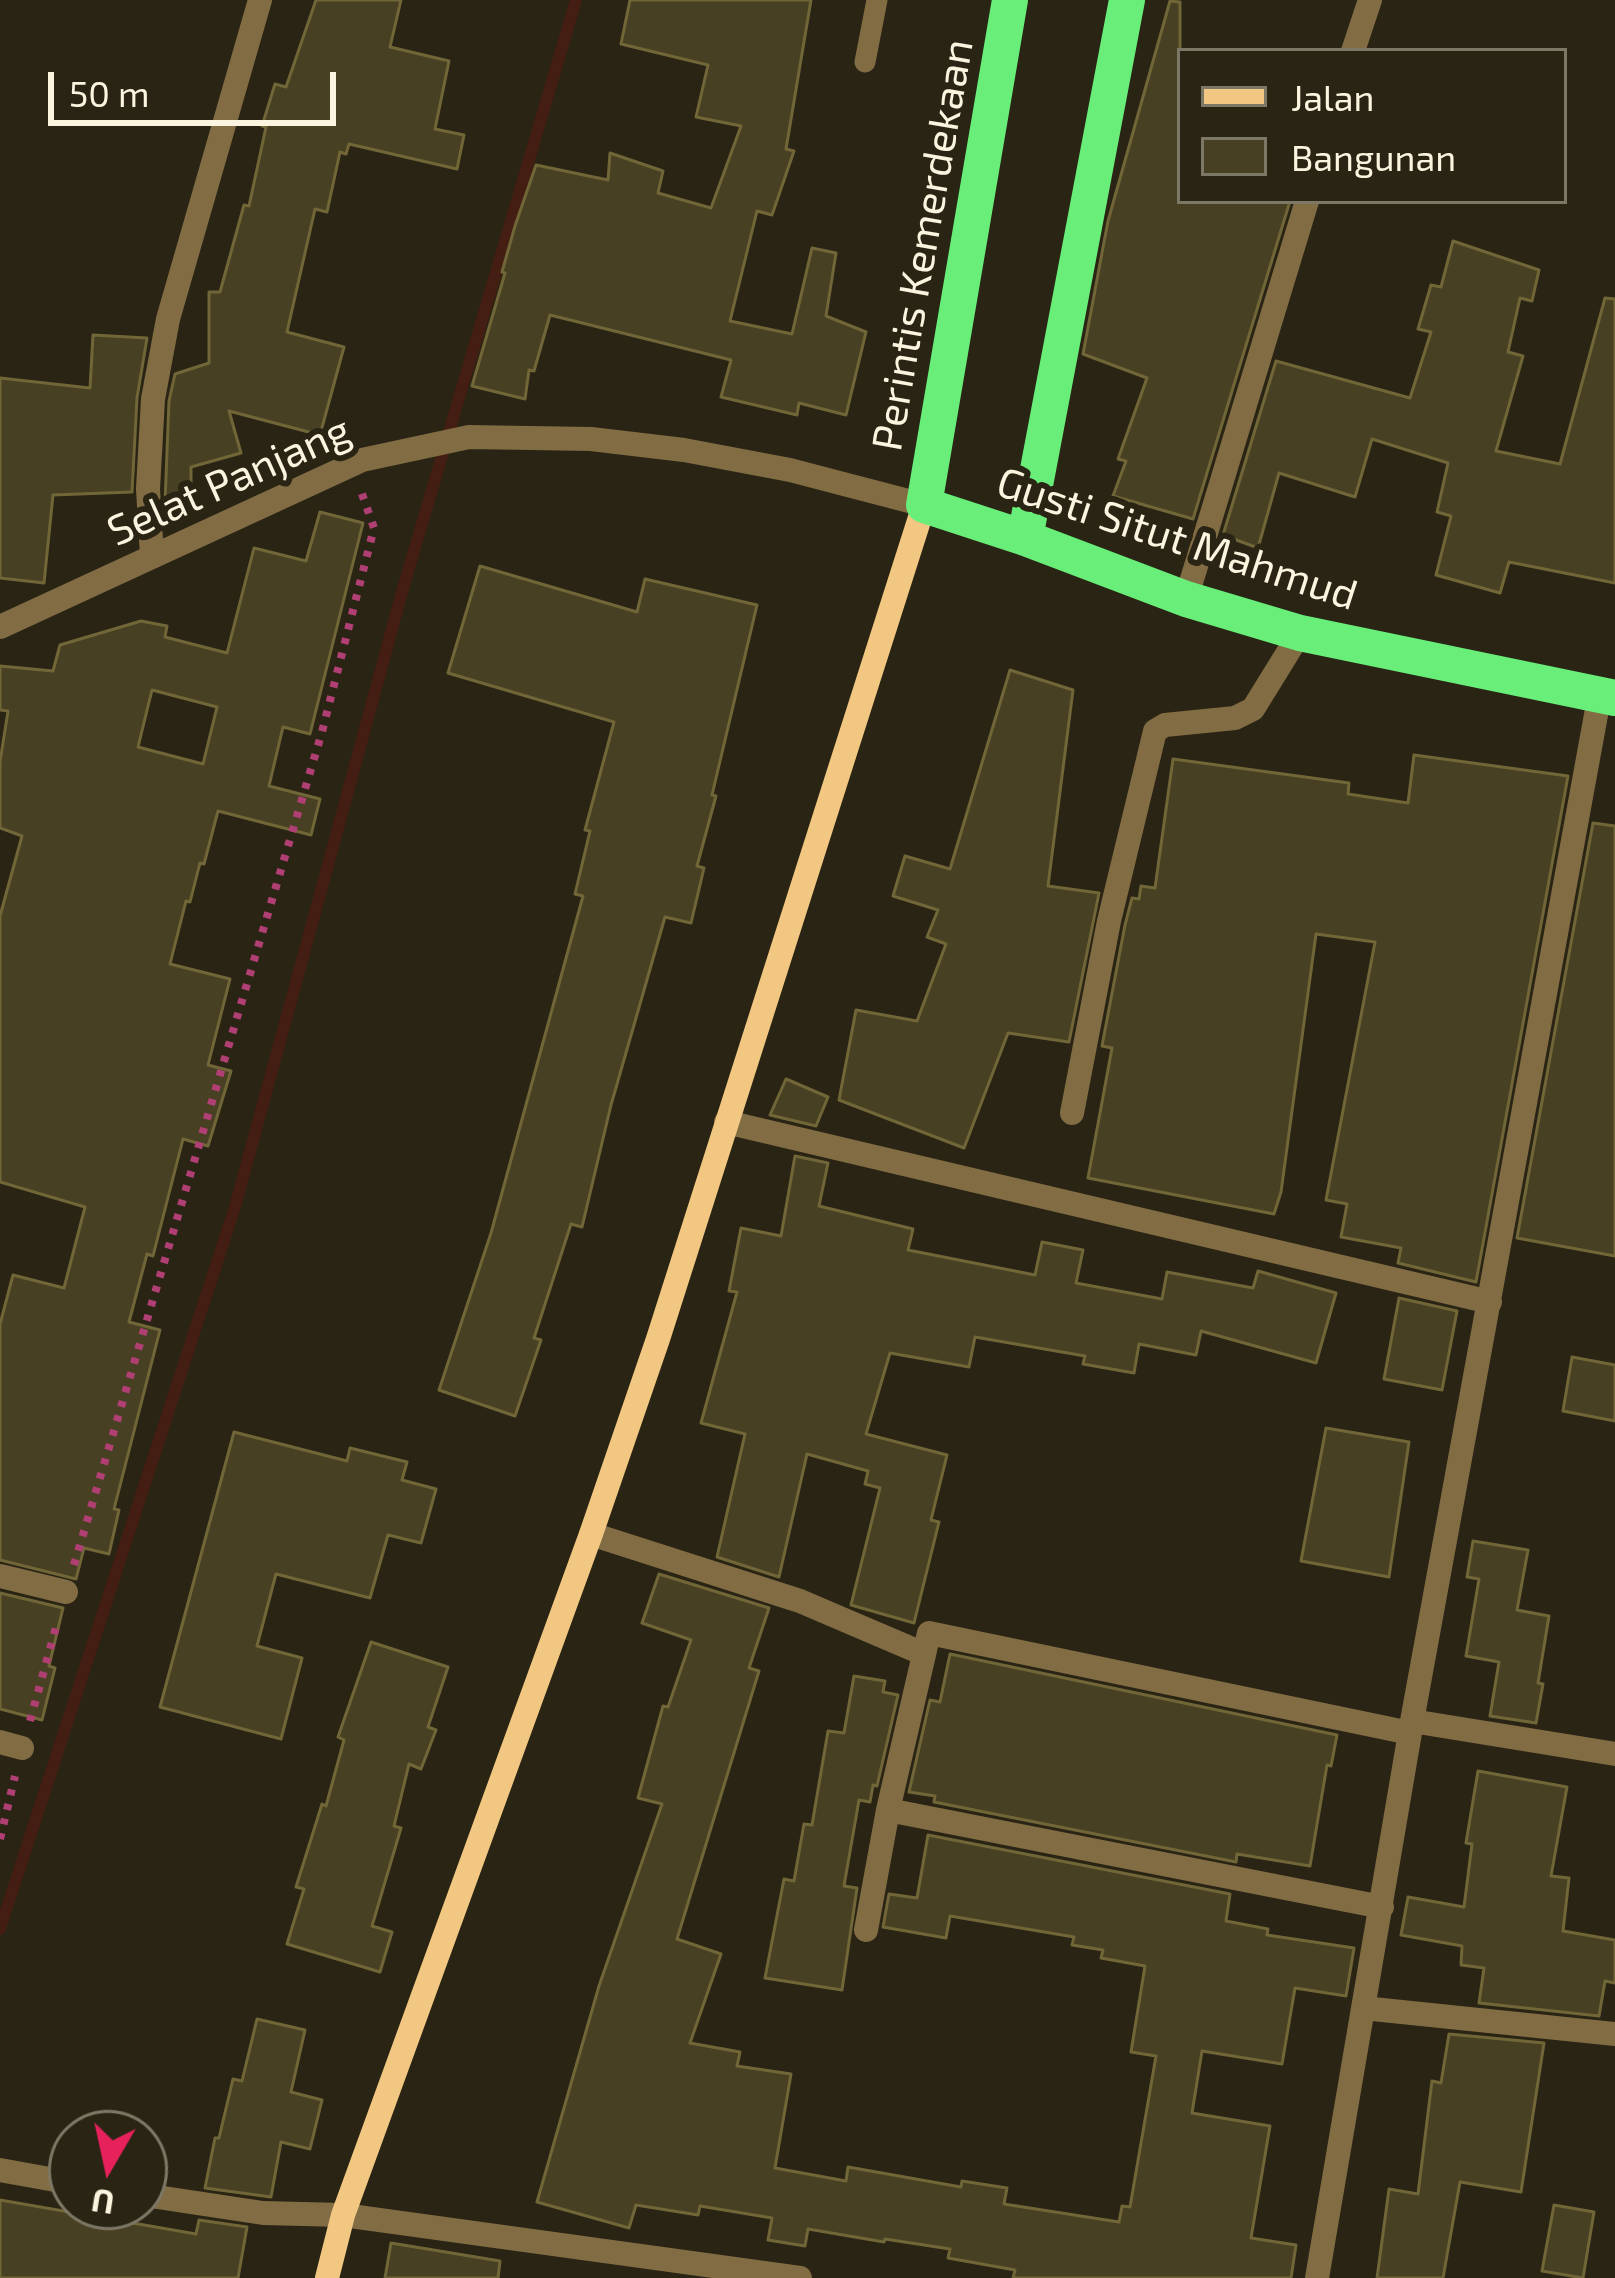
<!DOCTYPE html>
<html>
<head>
<meta charset="utf-8">
<style>
	body { margin:0 }
	#map { position:relative; width:1615px; height:2278px; overflow:hidden; background:#292414; font-family:"Exo 2",sans-serif }
	canvas { display:block }
	.legend { position:absolute; left:1177px; top:48px; width:390px; height:156px; box-sizing:border-box; background:#292414; border:3px solid #7d7765; margin:0; padding:15px 21px; list-style:none; font-size:36px; color:#fbf4df }
	.legend li { display:flex; align-items:center; gap:24px; height:60px }
	.legend b { width:60px; border:3px solid #7d7765 }
	.north { position:absolute; left:48px; top:2110px; width:120px; height:120px; box-sizing:border-box; background:#292414; border:3px solid #7d7765; border-radius:50%; rotate:189deg; font-size:33px; font-weight:700; line-height:48px; text-align:center; color:#fbf4df }
	.north::after { content:''; display:block; margin:auto; width:42px; height:54px; background:#e6215b; clip-path:polygon(50% 0,100% 100%,50% 72%,0 100%) }
	.scale { position:absolute; left:48px; top:72px; width:288px; height:54px; box-sizing:border-box; border:6px solid #fbf4df; border-top:0; padding-left:15px; font-size:36px; line-height:42px; white-space:nowrap; color:#fbf4df; -webkit-text-stroke:9px #292414; paint-order:stroke }
</style>
</head>
<body>
<div id="map">
<canvas width="1615" height="2278"></canvas>
<ul class="legend">
<li><b style="height:15px;background:#f1c781"></b>Jalan</li>
<li><b style="height:33px;background:#484022"></b>Bangunan</li>
</ul>
<div class="north">U</div>
<div class="scale">50 m</div>
</div>
<script>
const ctx = document.querySelector('canvas').getContext('2d');
ctx.lineJoin = 'round';
function poly(rows) {
  const path = new Path2D();
  for (const r of rows) {
    path.moveTo(r[0], r[1]);
    for (let i = 2; i < r.length; i += 2) path.lineTo(r[i], r[i + 1]);
  }
  return path;
}
function strokePath(path, color, width, dash) {
  ctx.strokeStyle = color;
  ctx.lineWidth = width;
  ctx.lineCap = dash ? 'butt' : 'round';
  ctx.setLineDash(dash || []);
  ctx.stroke(path);
}
function paint(path, color) {
  ctx.fillStyle = color;
  ctx.fill(path, 'evenodd');
}
function drawText(font, color, halo, rows, align = 'center') {
  ctx.font = font + ' "Exo 2",sans-serif';
  ctx.lineWidth = 12;
  ctx.setLineDash([]);
  ctx.textBaseline = 'middle';
  ctx.strokeStyle = halo;
  ctx.fillStyle = color;
  for (const [text, x, y, turn = 0] of rows) {
    ctx.save();
    ctx.translate(x, y);
    ctx.rotate((+turn || 0) * Math.PI / 180);
    ctx.textAlign = isNaN(turn) ? turn : align;
    if (halo) ctx.strokeText(text, 0, 0);
    ctx.fillText(text, 0, 0);
    ctx.restore();
  }
}
const stream = poly([
	[0,1929,235,1207,404,585,576,0]
]);
const building = poly([
	[316,0,401,0,390,47,449,61,435,129,464,135,457,169,349,144,346,154,340,152,327,212,315,209,287,332,344,347,320,435,229,411,241,453,191,467,191,503,165,503,169,401,175,374,209,363,209,292,220,292,244,205,249,206,266,127,262,126,275,84,286,87,316,0],
	[630,0,811,0,786,149,794,151,772,215,757,211,730,321,792,334,812,248,836,253,826,316,866,332,846,415,799,403,797,415,721,397,731,360,550,315,534,371,529,370,525,399,472,386,505,273,502,272,515,226,536,165,608,180,610,153,663,171,658,193,711,208,741,126,696,117,708,65,621,44,630,0],
	[1170,1,1180,2,1180,201,1290,201,1193,519,1113,496,1126,461,1118,459,1147,378,1083,354,1108,221,1170,1],
	[1453,241,1539,270,1532,301,1520,298,1508,352,1523,356,1496,451,1560,464,1605,298,1615,299,1615,583,1509,562,1500,593,1436,575,1451,516,1437,512,1448,463,1372,439,1355,497,1279,473,1258,548,1223,535,1276,361,1410,398,1431,332,1418,329,1431,285,1441,287,1453,241],
	[93,335,147,338,137,398,132,492,53,495,44,583,0,578,0,378,90,388,93,335],
	[320,512,363,523,310,734,283,727,269,786,320,799,311,835,218,811,204,864,200,863,190,902,186,901,170,964,230,979,208,1065,231,1071,208,1146,183,1139,153,1256,147,1254,129,1322,160,1330,114,1509,119,1510,109,1554,84,1548,76,1579,0,1560,0,1324,13,1275,64,1288,85,1207,0,1182,0,916,22,836,0,828,0,762,8,711,0,710,0,666,53,671,60,645,141,621,167,626,165,637,227,653,254,548,306,561,320,512],
	[152,690,217,707,203,764,138,747,152,690],
	[480,566,637,612,645,579,757,605,712,795,716,796,697,866,704,868,691,923,665,917,611,1105,582,1227,571,1224,534,1338,541,1340,515,1416,439,1390,491,1233,583,896,575,894,590,831,585,830,614,722,448,673,480,566],
	[1010,670,1073,690,1048,886,1099,893,1069,1042,1008,1033,964,1148,839,1100,856,1010,917,1021,946,944,927,937,938,910,893,896,905,856,950,869,1010,670],
	[1414,755,1568,776,1476,1282,1398,1263,1401,1248,1341,1237,1347,1204,1326,1200,1375,942,1316,934,1281,1192,1274,1214,1088,1178,1112,1048,1102,1046,1125,925,1132,898,1139,899,1141,886,1155,888,1173,759,1349,783,1348,794,1408,803,1414,755],
	[1593,823,1615,826,1615,1256,1517,1238,1593,823],
	[786,1079,828,1097,816,1126,770,1115,786,1079],
	[795,1156,828,1163,819,1206,913,1229,908,1250,1035,1275,1042,1242,1083,1250,1076,1283,1162,1299,1167,1272,1253,1288,1258,1271,1336,1293,1316,1363,1201,1331,1196,1355,1139,1344,1134,1373,1083,1364,1085,1356,975,1337,969,1367,890,1353,866,1434,947,1455,931,1520,939,1522,914,1623,851,1605,880,1488,865,1484,868,1471,807,1454,779,1577,717,1557,745,1434,701,1423,737,1292,729,1291,741,1228,781,1236,795,1156],
	[1399,1298,1457,1311,1442,1390,1384,1379,1399,1298],
	[1572,1357,1615,1365,1615,1421,1563,1411,1572,1357],
	[1326,1428,1409,1442,1389,1577,1301,1561,1326,1428],
	[234,1432,347,1461,350,1448,407,1462,402,1480,436,1489,421,1543,388,1535,370,1598,276,1574,257,1646,302,1658,281,1739,160,1707,234,1432],
	[1473,1541,1528,1550,1517,1610,1549,1616,1538,1683,1543,1684,1536,1723,1490,1716,1499,1662,1466,1656,1479,1579,1467,1577,1473,1541],
	[659,1574,769,1608,749,1668,759,1671,677,1939,721,1954,690,2043,740,2052,737,2066,791,2074,775,2168,846,2181,848,2167,961,2187,962,2181,1007,2188,1004,2204,1119,2222,1122,2206,1130,2207,1156,2056,1131,2052,1145,1966,1101,1958,1103,1950,1072,1945,1074,1937,950,1916,946,1938,883,1927,889,1894,917,1898,928,1835,1230,1894,1226,1921,1268,1929,1267,1935,1354,1948,1346,1996,1295,1988,1282,2064,1202,2051,1192,2113,1270,2126,1251,2238,1296,2245,1291,2278,1013,2278,1015,2270,948,2258,950,2249,885,2239,884,2242,808,2229,805,2246,768,2240,772,2218,700,2206,698,2215,636,2205,629,2228,537,2202,599,1986,662,1804,638,1798,663,1706,668,1707,691,1640,642,1623,659,1574],
	[0,1593,63,1608,49,1666,55,1668,42,1720,0,1709,0,1593],
	[371,1642,448,1667,428,1727,436,1730,421,1769,409,1764,394,1826,401,1828,372,1926,392,1932,380,1972,287,1944,304,1889,296,1887,322,1804,326,1806,344,1740,338,1737,371,1642],
	[950,1654,1337,1735,1331,1766,1327,1765,1310,1866,1237,1854,1236,1862,934,1802,935,1796,909,1792,930,1700,940,1702,950,1654],
	[854,1676,885,1681,883,1692,898,1695,877,1786,873,1785,870,1802,859,1800,844,1886,857,1888,842,1990,765,1978,784,1879,794,1881,804,1824,812,1825,828,1731,844,1733,854,1676],
	[1478,1771,1567,1787,1551,1876,1569,1878,1563,1931,1615,1940,1615,1983,1605,1981,1599,2016,1479,2003,1484,1968,1461,1965,1462,1946,1401,1935,1408,1897,1464,1907,1472,1844,1466,1843,1478,1771],
	[257,2019,305,2030,291,2092,322,2100,310,2149,281,2142,271,2197,205,2188,215,2138,219,2138,233,2079,242,2081,257,2019],
	[1449,2034,1544,2043,1521,2192,1460,2182,1443,2278,1377,2278,1389,2189,1418,2194,1432,2081,1441,2083,1449,2034],
	[0,2200,196,2234,199,2220,247,2227,238,2278,0,2278,0,2200],
	[1554,2205,1594,2212,1583,2278,1542,2271,1554,2205],
	[391,2243,500,2261,498,2278,385,2278,391,2243]
]);
const path = poly([
	[74,1565,322,732,374,528,361,491],
	[30,1721,58,1620],
	[0,1839,15,1776]
]);
const lane = poly([
	[865,62,877,0]
]);
const street = poly([
	[1353,51,1370,0],
	[152,556,148,489,153,399,168,319,260,0],
	[1186,599,1307,201],
	[0,627,362,460,469,437,591,439,684,450,790,470,924,505],
	[1072,1113,1109,921,1155,731,1165,725,1235,718,1253,709,1300,633],
	[726,1122,1490,1302],
	[591,1534,800,1601,924,1654],
	[0,1576,66,1592],
	[1412,1721,1615,1754],
	[0,1742,22,1748],
	[888,1810,1382,1907],
	[866,1930,888,1810,929,1633,1410,1733],
	[1363,2008,1615,2034],
	[0,2170,72,2183],
	[144,2195,263,2213,343,2215,800,2278],
	[1317,2278,1412,1721,1600,693]
]);
const secondary = poly([
	[327,2278,343,2215,591,1534,658,1339,924,505]
]);
const highway = poly([
	[1010,0,924,505,1025,538,1186,599,1300,633,1615,698],
	[1025,538,1127,0]
]);
const streetNames = [
	["Perintis Kemerdekaan",923,245,-80],
	["Selat Panjang",229,481,-24],
	["Gusti Situt Mahmud",1177,539,18]
];
strokePath(stream, '#441e12', 12);
paint(building, '#484022');
strokePath(building, '#716637', 3);
strokePath(path, '#b03f73', 8, [6, 9]);
strokePath(lane, '#826c44', 21);
strokePath(street, '#826c44', 24);
strokePath(secondary, '#f1c781', 24);
strokePath(highway, '#68ee79', 36);
drawText('42px', '#fbf4df', '#292414', streetNames);
</script>
</body>
</html>
